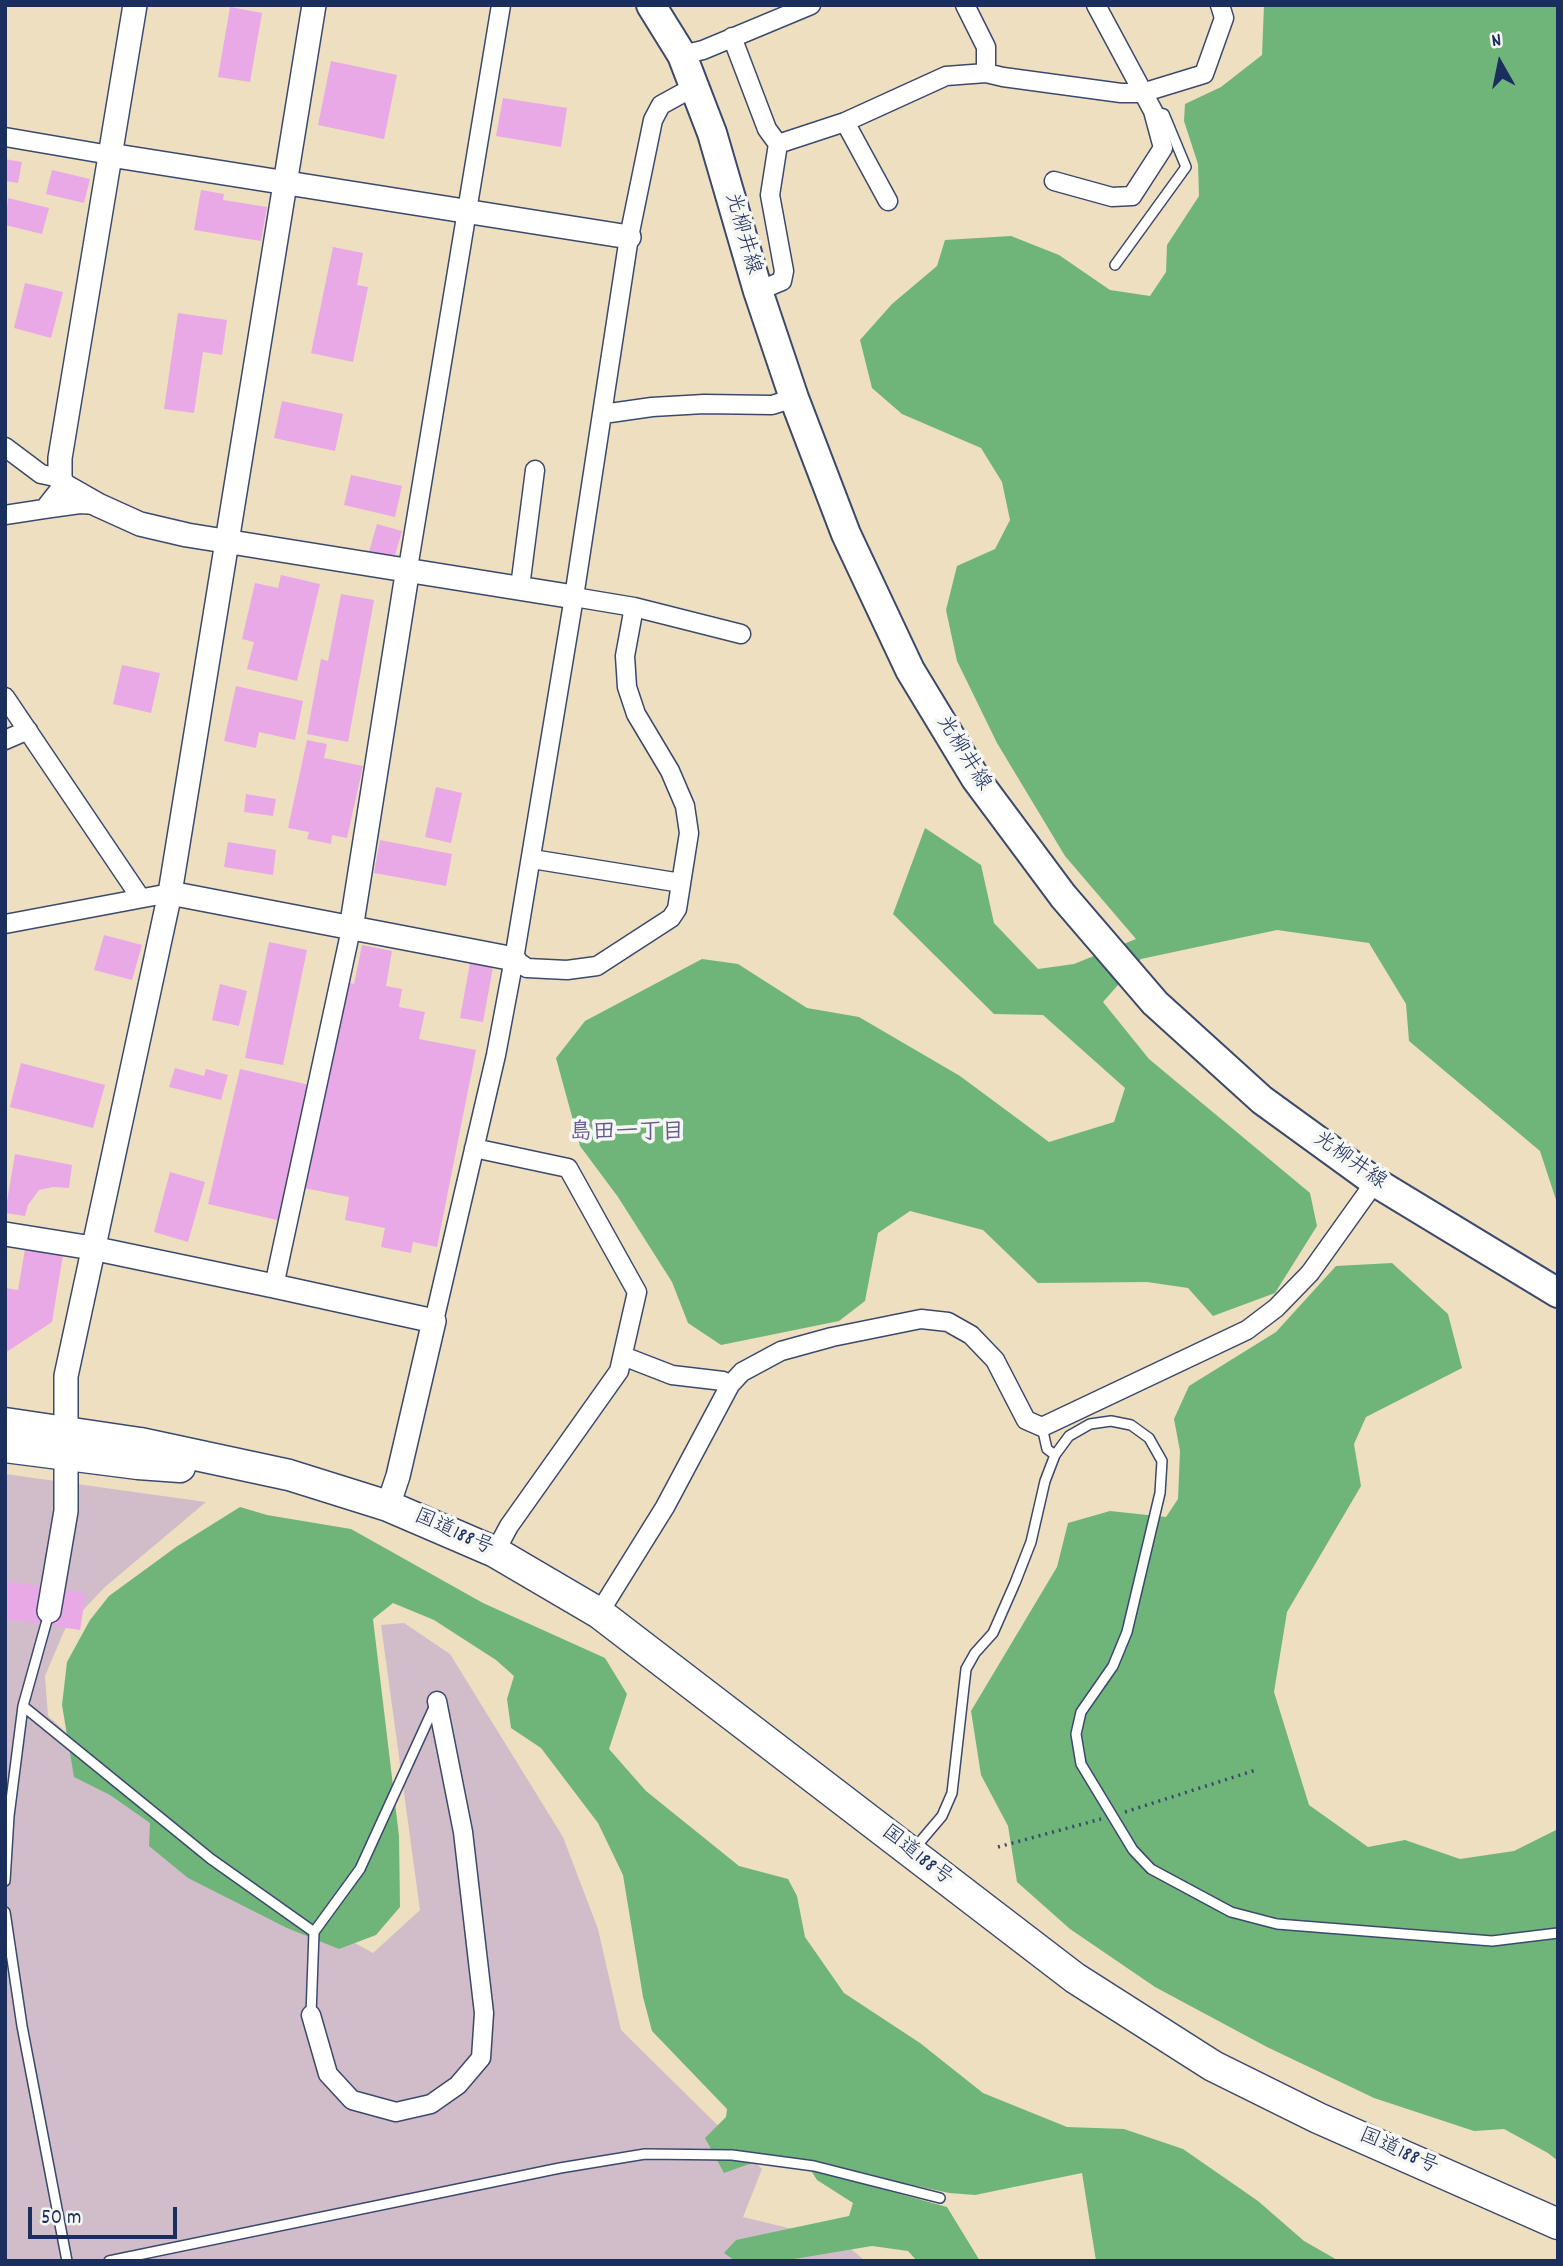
<!DOCTYPE html>
<html>
<head>
<meta charset="utf-8">
<style>
	body { margin:0 }
	#map { position:relative; width:1563px; height:2266px; overflow:hidden; background:#eedfc0; font-family:Dekko,sans-serif }
	canvas { display:block }
	.frame { position:absolute; inset:0; border:7px solid #1b2f5e; pointer-events:none }
	.north { position:absolute; left:1465px; top:28px; width:70px; height:70px; -webkit-text-stroke:5px #f6f6f2; paint-order:stroke; rotate:351deg; font-size:19px; font-weight:700; line-height:28px; text-align:center; color:#1b2f5e }
	.north::after { content:''; display:block; margin:auto; width:24px; height:32px; background:#1b2f5e; clip-path:polygon(50% 0,100% 100%,50% 72%,0 100%) }
	.scale { position:absolute; left:28px; top:2207px; width:149px; height:32px; box-sizing:border-box; border:4px solid #1b2f5e; border-top:0; padding-left:9px; font-size:21px; line-height:24px; white-space:nowrap; color:#1b2f5e; -webkit-text-stroke:5px #f6f6f2; paint-order:stroke }
</style>
</head>
<body>
<div id="map">
<canvas width="1563" height="2266"></canvas>
<div class="frame"></div>
<div class="north">N</div>
<div class="scale">50 m</div>
</div>
<script>
const ctx = document.querySelector('canvas').getContext('2d');
ctx.lineJoin = 'round';
function paint(path, color) {
  ctx.fillStyle = color;
  ctx.fill(path, 'evenodd');
}
function poly(rows) {
  const path = new Path2D();
  for (const r of rows) {
    path.moveTo(r[0], r[1]);
    for (let i = 2; i < r.length; i += 2) path.lineTo(r[i], r[i + 1]);
  }
  return path;
}
function strokePath(path, color, width, dash) {
  ctx.strokeStyle = color;
  ctx.lineWidth = width;
  ctx.lineCap = dash ? 'butt' : 'round';
  ctx.setLineDash(dash || []);
  ctx.stroke(path);
}
function drawText(font, color, halo, rows, align = 'center') {
  ctx.font = font + ' Dekko,"Klee One",sans-serif';
  ctx.lineWidth = 7;
  ctx.setLineDash([]);
  ctx.textBaseline = 'middle';
  ctx.strokeStyle = halo;
  ctx.fillStyle = color;
  for (const [text, x, y, turn = 0] of rows) {
    ctx.save();
    ctx.translate(x, y);
    ctx.rotate((+turn || 0) * Math.PI / 180);
    ctx.textAlign = isNaN(turn) ? turn : align;
    if (halo) ctx.strokeText(text, 0, 0);
    ctx.fillText(text, 0, 0);
    ctx.restore();
  }
}
const industrial = poly([
	[5,1474,206,1502,105,1587,65,1629,45,1676,48,1716,214,1866,373,1953,420,1910,381,1625,404,1623,450,1654,563,1837,598,1929,621,2030,762,2169,743,2217,842,2241,865,2261,5,2261]
]);
const forest = poly([
	[1264,5,1558,5,1558,1206,1540,1151,1409,1041,1406,1004,1369,943,1277,930,1141,959,1103,1002,1149,1059,1310,1193,1317,1226,1275,1293,1213,1316,1188,1288,1147,1282,1038,1283,983,1230,910,1211,878,1233,865,1301,839,1321,721,1345,688,1323,672,1282,618,1197,580,1146,556,1058,585,1021,702,959,738,964,807,1008,859,1017,960,1076,1049,1142,1114,1122,1125,1088,1043,1015,994,1014,893,914,925,828,981,865,994,923,1038,969,1074,964,1136,939,1065,856,997,743,957,661,946,610,957,566,995,549,1010,520,1002,482,981,448,902,414,872,388,860,340,892,304,937,266,945,240,1011,236,1059,255,1110,290,1150,296,1166,272,1167,245,1199,196,1198,164,1184,121,1185,104,1221,87,1262,55],
	[1392,1263,1448,1314,1462,1368,1366,1417,1354,1444,1361,1486,1287,1612,1274,1692,1309,1805,1368,1847,1405,1840,1460,1859,1514,1851,1558,1829,1558,2161,1548,2153,1504,2129,1474,2131,1374,2098,1267,2047,1155,1987,1070,1929,1017,1882,1008,1826,981,1775,971,1711,1057,1567,1068,1523,1110,1511,1166,1517,1178,1499,1180,1451,1174,1419,1189,1386,1276,1332,1336,1266],
	[240,1507,267,1515,351,1529,483,1603,605,1658,627,1694,609,1749,646,1791,739,1866,788,1879,797,1896,805,1937,844,1993,920,2043,983,2093,1067,2127,1124,2129,1183,2149,1258,2201,1304,2241,1339,2261,1096,2261,1082,2173,975,2195,949,2193,775,2155,724,2173,705,2138,726,2117,727,2109,652,2031,643,1997,623,1875,598,1823,541,1748,511,1728,507,1699,514,1676,496,1660,434,1620,393,1603,373,1619,399,1836,400,1907,376,1935,339,1949,287,1928,188,1878,149,1846,150,1823,110,1795,74,1777,62,1705,67,1662,90,1620,109,1596,176,1547],
	[810,2169,947,2207,980,2261,917,2261,908,2251,872,2246,782,2261,735,2261,724,2253,736,2240,849,2216,853,2203,817,2180]
]);
const building = poly([
	[230,7,262,13,250,82,218,77],
	[331,61,397,75,384,139,318,125],
	[503,98,567,108,561,147,496,136],
	[5,159,22,162,18,183,5,181],
	[52,170,90,179,84,203,46,194],
	[201,190,224,194,223,200,267,207,261,241,194,230],
	[8,198,49,208,42,234,5,225],
	[333,247,363,253,357,285,368,287,353,362,311,353],
	[25,283,63,292,51,338,14,328],
	[178,313,227,320,222,355,203,352,194,413,164,409],
	[282,401,343,414,335,451,274,438],
	[351,475,402,486,395,517,344,505],
	[377,524,402,531,393,562,368,555],
	[281,575,320,584,297,681,247,669,254,642,242,639,255,583,278,588],
	[341,594,374,600,348,742,307,734,321,659,328,661],
	[122,665,160,673,151,713,113,704],
	[236,686,303,701,295,740,259,732,256,748,224,741],
	[307,740,327,744,324,758,363,766,347,838,332,835,331,844,307,839,309,832,288,828],
	[436,787,462,793,451,843,425,837],
	[246,794,276,799,273,816,244,812],
	[380,840,452,854,446,886,374,873],
	[228,842,276,850,273,875,224,867],
	[104,935,142,945,132,980,94,970],
	[269,942,307,950,283,1065,245,1058],
	[362,945,392,951,386,986,402,989,399,1007,425,1012,419,1039,476,1050,437,1247,413,1242,411,1253,381,1247,385,1228,345,1220,349,1197,304,1188,346,982,354,984],
	[470,963,493,967,483,1022,460,1018],
	[220,984,247,991,239,1026,212,1020],
	[21,1063,105,1085,93,1128,10,1107],
	[175,1068,204,1076,206,1069,228,1075,221,1100,169,1087],
	[240,1069,314,1086,281,1221,208,1204],
	[15,1154,72,1165,69,1188,53,1187,39,1190,28,1205,25,1216,5,1213],
	[170,1172,205,1182,188,1242,154,1232],
	[25,1249,63,1255,52,1322,5,1353,5,1288,18,1290],
	[5,1581,86,1593,80,1630,5,1619]
]);
const path = poly([
	[1125,1812,1256,1770],
	[998,1847,1101,1819]
]);
const service = poly([
	[1115,265,1186,167,1164,114,1153,111],
	[1042,1427,1047,1449,1055,1455],
	[23,1706,211,1859,314,1932],
	[914,1849,942,1816,952,1793,966,1669,975,1653,993,1633,1015,1583,1031,1542,1045,1481,1055,1455,1069,1436,1090,1424,1111,1421,1131,1425,1149,1438,1162,1461,1160,1493,1127,1632,1113,1666,1081,1712,1076,1734,1081,1764,1133,1850,1151,1869,1231,1912,1277,1924,1492,1941,1558,1933],
	[5,1881,9,1816,23,1706,49,1613],
	[5,1912,22,2026,67,2261],
	[311,2015,314,1932,360,1869,435,1705],
	[109,2261,560,2168,645,2154,732,2155,814,2166,940,2198]
]);
const minor = poly([
	[965,5,986,47,986,73],
	[732,37,767,129,778,144,770,195,784,271,782,281,758,291],
	[682,55,703,50,811,5],
	[845,122,888,201],
	[5,137,110,155],
	[778,144,845,122,946,76,986,73,1003,77,1121,93,1142,93,1204,74,1224,18,1220,5],
	[1054,181,1112,197,1132,196,1163,148,1153,111,1096,5],
	[603,414,652,407,704,404,772,405,794,398],
	[5,447,41,474,60,478],
	[63,485,44,509,80,504,97,505],
	[5,515,44,509],
	[408,568,501,5],
	[520,587,535,470],
	[574,597,634,607,741,634],
	[5,697,140,897],
	[5,740,28,730],
	[532,859,681,883],
	[5,924,170,893],
	[514,959,527,968,567,970,597,966,671,918,677,909,689,833,685,806,670,771,636,714,627,687,625,656,634,607],
	[474,1148,568,1168,637,1292,619,1371,509,1526,495,1552],
	[274,1286,351,929],
	[434,1321,496,1055,514,959,574,597,629,237,653,120,661,105,681,94,696,90],
	[623,1356,672,1375,723,1381,730,1385],
	[599,1613,665,1507,730,1385,742,1372,781,1351,832,1337,921,1319,948,1322,971,1335,995,1360,1026,1420,1042,1427,1247,1330,1276,1308,1310,1273,1375,1182],
	[311,2015,328,2074,352,2100,396,2112,431,2104,458,2085,481,2058,484,2013,463,1832,437,1701]
]);
const tertiary = poly([
	[135,5,60,458,60,478,63,485,98,505,140,524,187,535,574,597],
	[110,155,629,237],
	[170,893,514,959],
	[351,929,408,568],
	[5,1234,92,1248,274,1286,434,1321,398,1476,388,1506],
	[49,1611,66,1511,66,1376,170,893,314,5]
]);
const primary = poly([
	[651,5,682,55,712,133,758,291,794,398,846,534,910,670,976,779,1063,896,1155,1003,1262,1100,1375,1182,1558,1293]
]);
const trunk = poly([
	[5,1423,140,1443,289,1475,388,1506,495,1552,599,1613,1075,1978,1213,2066,1318,2118,1558,2224],
	[5,1447,138,1464,180,1467]
]);
const streetNames = [
	["光柳井線",741,234,74],
	["光柳井線",962,754,58],
	["光柳井線",1349,1162,35],
	["国道188号",453,1534,24],
	["国道188号",916,1857,38],
	["国道188号",1398,2153,24]
];
const neighbourhoodNames = [
	["島田一丁目",627,1135]
];
paint(industrial, '#d1bdc9');
paint(forest, '#6fb579');
paint(building, '#e9a9e6');
strokePath(service, '#3b496d', 12);
strokePath(minor, '#3b496d', 21);
strokePath(tertiary, '#3b496d', 26);
strokePath(primary, '#3b496d', 32);
strokePath(trunk, '#3b496d', 33);
strokePath(path, '#3b496d', 3.5, [2, 5]);
strokePath(service, '#fff', 9);
strokePath(minor, '#fff', 18);
strokePath(tertiary, '#fff', 23);
strokePath(primary, '#fff', 28);
strokePath(trunk, '#fff', 30);
drawText('21px', '#1b2f5e', '#f6f6f2', streetNames);
drawText('bold 23px', '#635a8e', '#f6f6f2', neighbourhoodNames);
</script>
</body>
</html>
